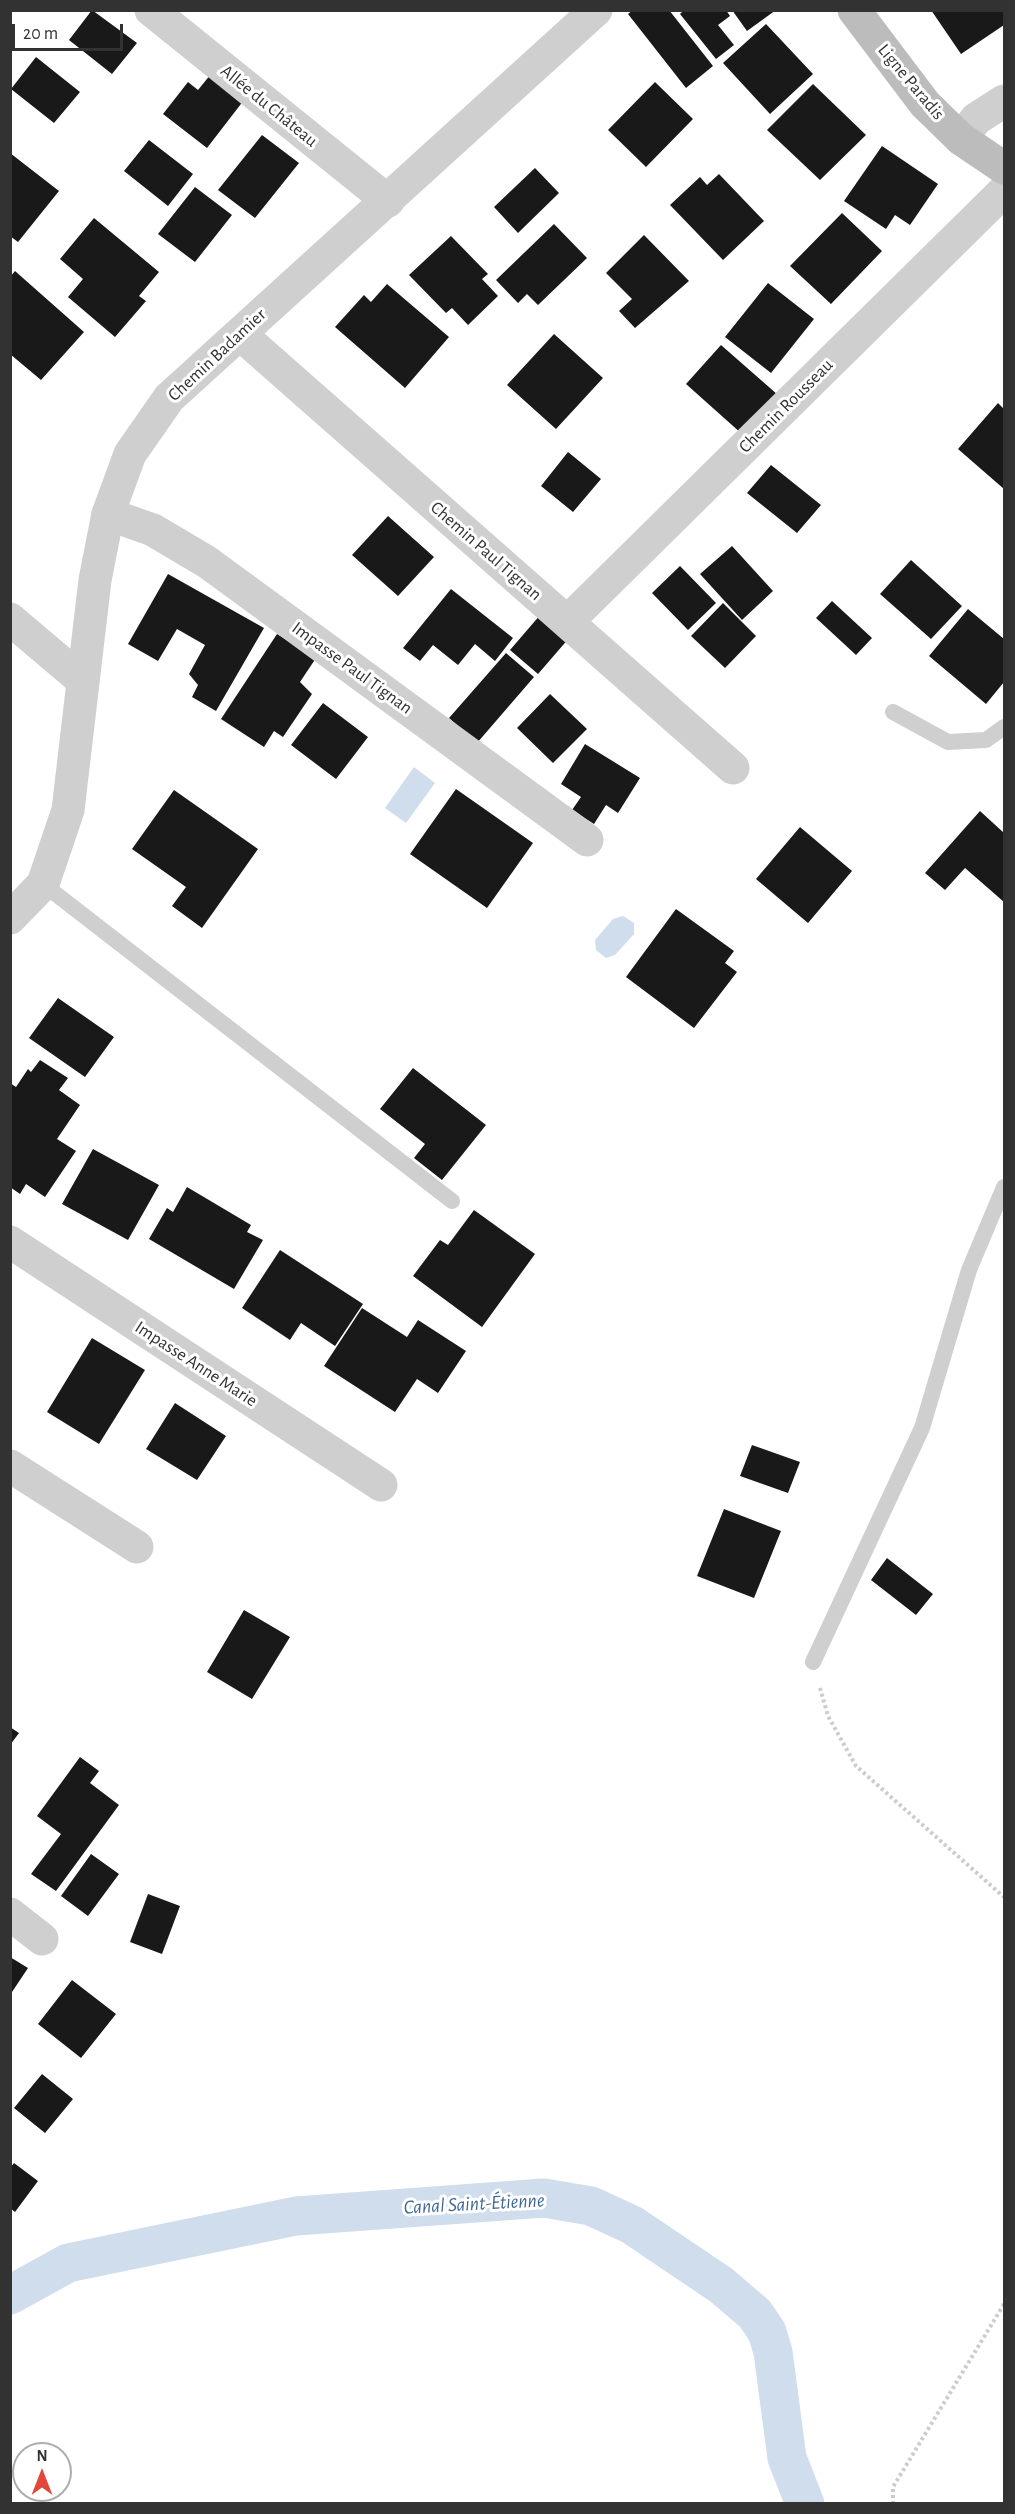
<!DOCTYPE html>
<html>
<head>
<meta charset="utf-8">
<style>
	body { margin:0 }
	#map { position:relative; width:1015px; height:2514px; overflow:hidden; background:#fff; font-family:"Alegreya Sans",sans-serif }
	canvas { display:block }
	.frame { position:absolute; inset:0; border:12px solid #323232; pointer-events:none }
	.north { position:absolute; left:12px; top:2442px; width:60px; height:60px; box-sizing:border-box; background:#fff; border:2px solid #adadad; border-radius:50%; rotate:0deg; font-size:16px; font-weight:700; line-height:24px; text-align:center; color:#323232 }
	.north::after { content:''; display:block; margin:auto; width:21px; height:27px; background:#e3473b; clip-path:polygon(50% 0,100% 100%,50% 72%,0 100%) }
	.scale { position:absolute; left:12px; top:24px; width:111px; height:27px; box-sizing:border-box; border:3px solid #323232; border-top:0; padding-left:8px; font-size:18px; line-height:21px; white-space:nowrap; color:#323232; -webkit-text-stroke:4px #fff; paint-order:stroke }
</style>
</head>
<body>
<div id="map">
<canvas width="1015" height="2514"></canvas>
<div class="frame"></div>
<div class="north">N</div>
<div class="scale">20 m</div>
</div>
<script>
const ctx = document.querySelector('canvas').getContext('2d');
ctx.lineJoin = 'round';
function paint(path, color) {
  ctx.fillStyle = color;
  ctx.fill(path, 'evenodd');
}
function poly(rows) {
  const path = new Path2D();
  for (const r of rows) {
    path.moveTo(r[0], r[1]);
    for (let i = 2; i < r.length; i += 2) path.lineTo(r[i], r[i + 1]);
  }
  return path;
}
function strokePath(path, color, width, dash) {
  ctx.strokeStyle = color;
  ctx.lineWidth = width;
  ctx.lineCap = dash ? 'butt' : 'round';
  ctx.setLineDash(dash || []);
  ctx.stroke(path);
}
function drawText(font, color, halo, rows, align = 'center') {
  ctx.font = font + ' "Alegreya Sans",sans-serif';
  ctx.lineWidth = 6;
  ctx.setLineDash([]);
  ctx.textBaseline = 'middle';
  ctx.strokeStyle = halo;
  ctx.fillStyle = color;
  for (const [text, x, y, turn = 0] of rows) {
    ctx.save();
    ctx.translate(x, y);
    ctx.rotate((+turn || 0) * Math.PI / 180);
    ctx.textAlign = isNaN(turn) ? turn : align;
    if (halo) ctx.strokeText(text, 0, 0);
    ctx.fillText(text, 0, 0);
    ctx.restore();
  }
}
const water = poly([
	[414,767,435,783,406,823,385,808],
	[623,916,634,923,634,934,615,955,606,958,596,950,595,940,613,919]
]);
const canal = poly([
	[10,2295,68,2263,296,2216,544,2198,591,2206,632,2225,721,2285,755,2314,767,2332,773,2352,787,2458,805,2504]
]);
const building = poly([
	[92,10,137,43,112,74,69,40],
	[633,10,669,10,713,66,686,88,628,14],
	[684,10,726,10,730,16,718,25,734,45,716,59,680,14],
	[732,10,776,10,747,31],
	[931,10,1004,10,1004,25,961,54],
	[766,24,813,74,770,114,723,63],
	[36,57,80,92,54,123,11,89],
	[211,74,244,100,207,148,163,114,188,82,198,90],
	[655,82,693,119,646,167,608,130],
	[813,84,866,135,820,180,767,130],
	[262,135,299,163,255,218,218,190],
	[149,140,193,174,168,206,124,171],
	[882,146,938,184,910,225,895,215,886,229,844,201],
	[10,153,59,191,18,242,10,236],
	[535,168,559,193,518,233,494,207],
	[719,174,764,221,723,260,670,205,700,177,707,185],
	[195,187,232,215,195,262,158,234],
	[842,213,882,251,831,304,790,266],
	[94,218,159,272,139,296,146,301,115,337,68,297,83,279,60,259],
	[554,224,587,258,538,305,527,294,518,303,496,280],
	[644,235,689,281,635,328,619,311,632,299,606,273],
	[451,236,488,274,482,279,498,296,468,325,452,308,446,313,409,275],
	[15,271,84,332,41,380,10,354,10,277],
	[768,283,814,319,771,373,725,337],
	[387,284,449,337,405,388,335,327,364,295,371,302],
	[554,334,603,378,556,429,507,385],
	[721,345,778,395,742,434,686,384],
	[998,403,1004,409,1004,489,958,449],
	[568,452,601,479,573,512,541,486],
	[771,465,821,505,797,533,747,493],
	[388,516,434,557,398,596,352,555],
	[732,546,773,591,742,620,700,574],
	[911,560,962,606,931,639,880,594],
	[680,566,716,603,688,630,652,593],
	[168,574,264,628,216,711,192,697,198,685,189,674,205,645,177,629,158,661,128,644],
	[451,589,513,638,495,661,475,644,458,665,433,645,420,661,403,648],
	[832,601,872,638,856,655,816,618],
	[723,603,756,636,725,668,691,636],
	[968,609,1004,639,1004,682,986,704,929,656],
	[541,614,570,637,538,674,510,650],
	[277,634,316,658,300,682,312,694,283,737,274,731,264,747,221,719],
	[506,653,534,677,477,743,449,718],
	[550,694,587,729,553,763,517,728],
	[323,703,368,737,336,779,291,745],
	[585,744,640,778,618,813,606,805,594,824,572,810,581,797,561,784],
	[456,789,533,843,487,908,410,854],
	[174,790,258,849,202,928,172,906,186,887,132,849],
	[980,811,1004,833,1004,902,965,868,945,890,925,873],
	[800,827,852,871,808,923,756,879],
	[676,909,734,951,725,963,737,972,694,1028,626,977],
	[58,998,114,1037,85,1077,29,1038],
	[40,1060,68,1078,59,1090,80,1105,57,1139,76,1151,45,1197,26,1184,20,1194,10,1187,10,1083,16,1087,28,1069,31,1072],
	[413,1068,486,1125,442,1180,414,1158,425,1144,380,1109],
	[93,1149,159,1185,128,1240,62,1204],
	[187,1187,251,1225,247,1232,263,1240,234,1289,149,1239,167,1208,173,1212],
	[474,1210,535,1254,482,1327,413,1276,440,1240,448,1245],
	[280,1250,363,1304,335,1346,301,1323,290,1340,242,1308],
	[362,1308,407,1337,418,1320,466,1351,438,1393,417,1379,395,1412,324,1366],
	[92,1338,145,1370,99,1444,47,1412],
	[175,1403,226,1436,197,1480,146,1449],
	[752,1445,800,1462,788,1493,740,1476],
	[724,1509,781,1531,754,1598,697,1576],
	[887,1558,933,1594,916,1615,871,1580],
	[244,1610,290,1637,252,1699,207,1672],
	[10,1727,19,1733,10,1745],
	[80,1757,99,1771,90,1783,119,1805,56,1891,31,1874,61,1834,37,1816],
	[91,1854,119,1874,88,1916,61,1896],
	[148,1894,180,1906,162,1954,130,1942],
	[10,1957,28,1968,10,1995],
	[72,1980,116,2014,81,2058,38,2024],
	[42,2074,73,2099,45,2133,14,2108],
	[14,2163,38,2181,15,2212,10,2208,10,2168]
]);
const path = poly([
	[820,1688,828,1716,856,1766,1004,1897],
	[893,2504,893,2487,1004,2304]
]);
const service = poly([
	[893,712,948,742,986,740,1004,727],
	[43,884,452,1201],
	[813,1662,922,1428,969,1270,1004,1187]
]);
const minor = poly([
	[151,10,388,201],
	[961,139,976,119,1004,101],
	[240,334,733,768],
	[108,514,153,530,207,562,587,840],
	[10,619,82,680],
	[567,622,1004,191],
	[10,1242,381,1485],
	[10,1466,137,1547],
	[10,1914,42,1939]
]);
const tertiary = poly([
	[10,918,43,884,68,810,95,580,108,514,130,454,169,398,596,10]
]);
const secondary = poly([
	[854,10,925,104,961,139,1004,168]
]);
const streetNames = [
	["Ligne Paradis",911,82,50],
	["Allée du Château",269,106,39],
	["Chemin Badamier",217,355,-43],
	["Chemin Rousseau",786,406,-45],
	["Chemin Paul Tignan",486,551,41],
	["Impasse Paul Tignan",352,668,36],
	["Impasse Anne Marie",196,1364,33]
];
const waterNames = [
	["Canal Saint-Étienne",474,2204,-3]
];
paint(water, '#cfdded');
strokePath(canal, '#cfdded', 39);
paint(building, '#191919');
strokePath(path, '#ccc', 4, [3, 3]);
strokePath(service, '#cfcfcf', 16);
strokePath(minor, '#cfcfcf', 33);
strokePath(tertiary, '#cfcfcf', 33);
strokePath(secondary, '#bcbcbc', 33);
drawText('18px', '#323232', '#fff', streetNames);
drawText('italic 20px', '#406895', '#fff', waterNames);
</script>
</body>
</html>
